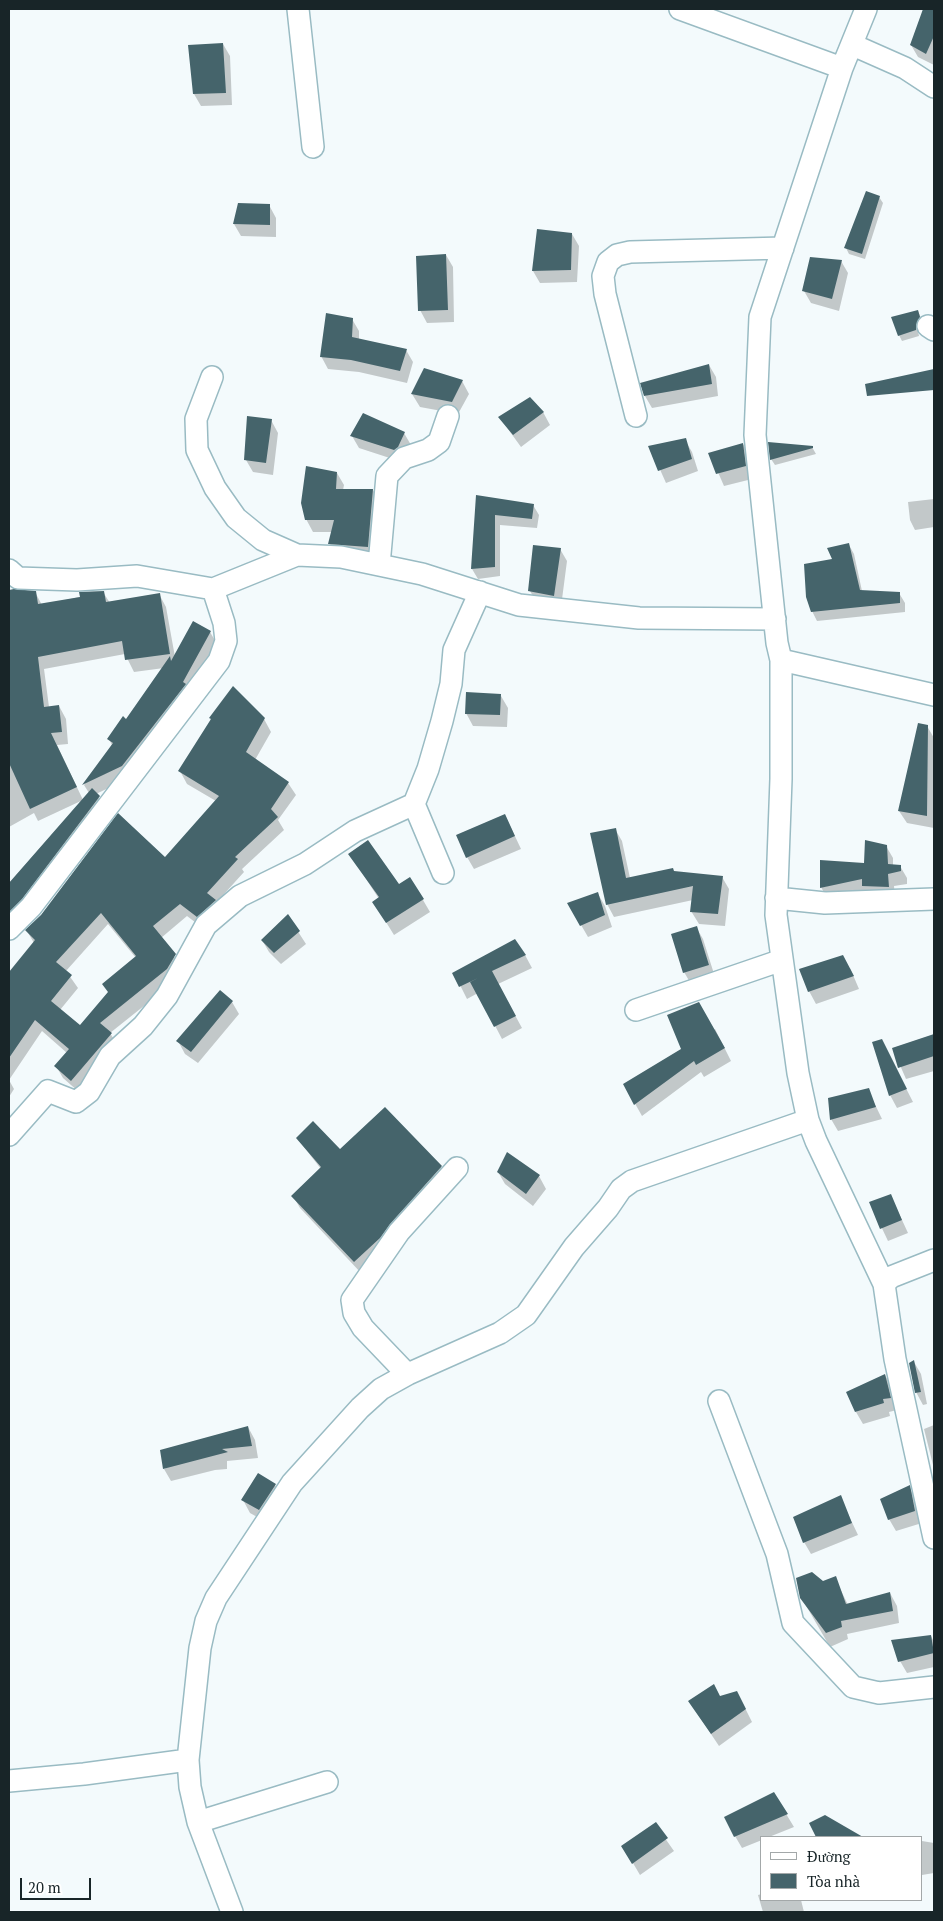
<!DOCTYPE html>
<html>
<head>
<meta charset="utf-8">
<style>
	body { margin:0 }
	#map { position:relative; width:943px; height:1921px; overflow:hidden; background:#f3fafc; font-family:"PT Serif",serif }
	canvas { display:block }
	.frame { position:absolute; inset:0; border:10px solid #182528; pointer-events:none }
	.legend { position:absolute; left:760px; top:1836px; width:162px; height:65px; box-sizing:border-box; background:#fff; border:1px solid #a3a8a9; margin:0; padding:6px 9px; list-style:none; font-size:15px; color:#182528 }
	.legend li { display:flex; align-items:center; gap:10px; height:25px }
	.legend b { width:25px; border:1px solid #a3a8a9 }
	.scale { position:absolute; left:20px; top:1878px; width:71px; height:22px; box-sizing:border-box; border:2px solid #182528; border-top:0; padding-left:6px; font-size:15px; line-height:18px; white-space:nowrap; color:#182528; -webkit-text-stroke:4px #fff; paint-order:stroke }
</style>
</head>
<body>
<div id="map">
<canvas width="943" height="1921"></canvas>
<div class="frame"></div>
<ul class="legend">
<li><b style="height:6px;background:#fff"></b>Đường</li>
<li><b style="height:14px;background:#45646b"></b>Tòa nhà</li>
</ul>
<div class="scale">20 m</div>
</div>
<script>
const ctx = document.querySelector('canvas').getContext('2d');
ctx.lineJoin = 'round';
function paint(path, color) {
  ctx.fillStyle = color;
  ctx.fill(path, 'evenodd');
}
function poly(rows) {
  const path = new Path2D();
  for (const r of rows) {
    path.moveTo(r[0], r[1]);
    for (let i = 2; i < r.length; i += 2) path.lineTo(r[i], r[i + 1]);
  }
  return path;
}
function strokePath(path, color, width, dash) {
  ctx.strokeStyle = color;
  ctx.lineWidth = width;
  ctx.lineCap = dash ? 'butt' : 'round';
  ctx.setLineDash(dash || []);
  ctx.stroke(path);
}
const shadow = poly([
	[924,9,934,9,934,65,918,57,911,45],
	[223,44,230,56,232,105,201,106,194,94,189,46],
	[879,197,883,203,865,259,849,254,846,248],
	[269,205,276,218,276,237,241,236,234,224],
	[538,230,572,234,579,246,577,282,540,283,533,271],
	[446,255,453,267,454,322,427,323,420,310],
	[841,261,848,273,839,311,811,303,804,291],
	[918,311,923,323,918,331,919,336,902,341,899,335],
	[352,319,359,331,359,340,406,350,413,362,407,383,359,372,328,369,321,356],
	[709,365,716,377,718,396,652,408,645,396],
	[425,370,462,381,469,394,458,414,420,407,412,394],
	[543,412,550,425,521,447,500,418],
	[271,420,278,433,273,475,253,472,246,460],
	[404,433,411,445,402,462,359,448,352,436],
	[685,440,692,452,698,471,666,483,650,447],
	[743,444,750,456,752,479,724,486,710,454],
	[812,447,816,454,775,465,771,459],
	[337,473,344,485,343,490,373,490,380,502,375,558,337,556,330,544,332,532,313,532,306,519],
	[477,496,533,505,539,515,537,528,500,525,500,576,478,579,472,569],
	[934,499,934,527,915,530,910,520,908,502],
	[849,545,854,554,862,591,899,593,905,603,905,612,817,621,812,611,833,560],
	[560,549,567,561,561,607,537,603,530,591],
	[933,587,934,587,934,623,933,622],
	[14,590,35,592,42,605,103,592,110,603,159,594,166,607,175,657,210,632,217,644,129,778,96,794,106,809,9,931,9,883,89,793,84,785,112,745,109,739,127,720,164,668,134,672,125,654,44,669,49,707,59,706,66,719,68,744,57,745,83,800,38,821,34,813,9,827,9,591],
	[501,696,508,708,507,727,473,726,466,713],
	[210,719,264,719,271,732,255,760,288,783,296,795,278,820,284,830,242,869,244,872,216,903,204,929,187,916,161,938,182,968,174,982,110,1033,118,1046,79,1092,63,1078,56,1066,67,1053,42,1031,9,1080,14,1089,9,1097,9,987,15,989,9,974,34,943,27,931,165,858,216,801,187,784,180,771,211,720],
	[108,924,136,958,80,1027,60,1010,78,988,66,971],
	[927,726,934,738,934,828,907,823,899,811],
	[505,815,521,849,474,869,467,857],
	[615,829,622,841,630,878,674,872,722,877,729,889,725,926,699,924,691,911,693,900,614,917,607,904],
	[886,846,893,858,893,866,900,866,907,878,907,884,894,886,895,898,828,900,821,887,865,864],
	[350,854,423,900,430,912,394,935,381,914,379,899],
	[598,894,605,906,612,927,588,937,569,904],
	[288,916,306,944,281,964,269,952,262,940],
	[696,927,703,939,715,977,691,984,684,972],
	[525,955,532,968,498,984,522,1028,502,1039,478,993,467,999,454,973],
	[850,968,859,989,816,1004,809,991],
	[232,1002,239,1014,198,1063,185,1054,178,1041],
	[715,1029,731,1061,704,1077,701,1072,642,1116,624,1084],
	[934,1036,934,1071,906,1079,893,1049],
	[888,1053,913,1102,897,1108,890,1095],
	[868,1090,882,1119,838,1131,831,1119],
	[297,1138,340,1151,441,1167,448,1179,362,1274,300,1208,293,1196,321,1169],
	[507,1154,539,1176,546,1189,533,1206,505,1184,498,1172],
	[891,1196,908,1233,888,1241,870,1203],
	[914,1362,921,1374,927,1404,923,1405,916,1392],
	[885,1375,892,1387,897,1410,889,1412,890,1416,863,1424,856,1412],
	[934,1425,934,1469,924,1429],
	[248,1427,255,1440,258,1458,227,1461,227,1469,215,1470,171,1481,164,1469],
	[275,1485,282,1498,266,1522,250,1513,243,1500],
	[909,1487,916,1499,922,1523,896,1531,889,1519],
	[840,1497,858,1535,811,1554,804,1542],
	[835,1578,848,1605,890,1593,897,1606,899,1623,847,1634,848,1639,830,1647,801,1597,822,1582],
	[931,1636,934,1642,934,1667,907,1673,900,1661],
	[720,1698,743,1704,752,1722,719,1746,697,1713],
	[774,1794,794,1827,769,1837,762,1837,762,1840,742,1848,735,1836],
	[655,1824,674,1851,640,1875,630,1858],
	[922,1841,934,1843,934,1873,922,1875],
	[762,1894,762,1900,801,1900,804,1912,763,1912,758,1895]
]);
const building = poly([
	[923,9,934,9,934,36,926,54,910,45],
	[223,43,226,93,193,94,188,45],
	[866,191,880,196,862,254,844,248],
	[238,203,270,204,270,225,233,224],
	[537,229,572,233,571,270,532,271],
	[446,254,448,310,418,311,416,256],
	[810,257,842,260,832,299,802,291],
	[918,310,920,317,916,325,916,330,898,336,891,317],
	[326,313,353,318,352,337,407,349,400,371,351,360,320,357],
	[709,364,712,384,644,396,640,383],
	[424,368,463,380,452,402,411,394],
	[934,369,934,390,867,396,865,384],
	[530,397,544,412,513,435,498,417],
	[363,413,405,432,398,447,394,450,350,436],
	[247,416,272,419,266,463,244,460],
	[686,438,692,459,658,471,648,446],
	[768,442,813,446,813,448,770,460],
	[743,443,746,466,716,474,708,453],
	[306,466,337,472,336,489,373,489,368,547,328,544,334,520,305,520,301,503],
	[476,495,534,504,532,519,495,515,495,567,471,569],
	[849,543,860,590,900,592,900,603,811,612,806,597,804,564,832,559,827,548],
	[533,545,561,548,554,596,528,591],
	[14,589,36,591,38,604,80,597,79,592,104,591,106,602,160,593,170,654,125,660,122,641,38,657,44,707,59,705,62,732,51,733,77,787,30,809,9,763,9,590],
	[193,621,211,631,183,682,186,684,122,766,82,785,113,743,107,739,123,716,126,719,170,656,171,661],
	[233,686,265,718,246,752,289,782,271,809,278,817,235,857,238,859,207,893,216,900,197,917,180,904,153,926,176,954,167,969,100,1023,112,1033,71,1081,54,1066,69,1049,35,1020,9,1058,9,972,35,940,25,930,41,915,118,813,165,857,219,796,178,771,211,719,209,718],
	[101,913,136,956,102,984,108,992,80,1025,51,1001,72,975,56,962],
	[466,692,501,694,500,715,465,714],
	[918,723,928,725,927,816,898,811],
	[92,788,100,796,22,899,9,912,9,883],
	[505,814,515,836,466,858,456,835],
	[616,828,626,878,673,868,674,871,723,876,718,914,690,912,693,886,606,905,590,833],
	[368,840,399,884,410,877,424,899,386,923,372,902,379,897,348,854],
	[865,840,887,845,888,864,901,865,901,871,888,874,889,887,862,886,862,879,820,888,820,860,864,863],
	[598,892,605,915,580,926,567,903],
	[288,914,300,931,274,953,261,940],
	[697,926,709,965,683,973,671,934],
	[515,939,526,955,492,971,516,1016,494,1027,470,982,478,978,459,987,452,973],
	[843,955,854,976,808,992,799,969],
	[220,990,233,1001,191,1052,176,1041],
	[699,1002,725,1048,696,1065,694,1061,634,1105,623,1084,681,1049,667,1015],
	[934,1034,934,1056,898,1068,892,1048],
	[882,1039,907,1089,889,1096,872,1042],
	[869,1088,876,1107,830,1120,828,1098],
	[385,1107,442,1166,390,1224,380,1238,354,1262,291,1196,321,1167,296,1138,313,1121,340,1149],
	[507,1152,540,1175,526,1194,497,1172],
	[891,1194,902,1220,880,1229,869,1202],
	[914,1360,921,1392,915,1393,909,1363],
	[885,1374,891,1398,883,1399,884,1403,855,1412,846,1392],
	[248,1426,252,1446,222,1449,228,1452,163,1469,160,1450],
	[258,1473,276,1484,259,1510,241,1500],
	[910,1485,915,1511,888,1520,880,1499],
	[841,1495,852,1523,803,1543,793,1517],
	[812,1572,823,1581,836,1576,846,1604,890,1592,893,1611,841,1621,842,1627,826,1633,800,1598,796,1578],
	[931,1635,934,1653,898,1662,891,1640],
	[714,1684,720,1696,737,1691,746,1709,711,1734,688,1701],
	[774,1792,788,1814,734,1837,724,1817],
	[825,1815,863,1837,816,1837,809,1823],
	[656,1822,668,1838,632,1864,621,1846]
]);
const street = poly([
	[298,9,313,147],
	[680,9,842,68],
	[866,9,842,68,760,317,755,435,777,643,781,660,934,695],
	[853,45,905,68,934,87],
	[928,326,934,330],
	[212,377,196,419,197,450,215,488,236,518,263,540,297,555,341,557,422,574,519,605,639,618,775,619],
	[636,416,605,294,603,276,608,262,617,255,630,252,783,248],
	[379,565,387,476,404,458,428,450,439,442,448,416],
	[9,570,18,578,77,580,137,576,213,589,297,555],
	[781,660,781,779,776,915,798,1073,808,1120,816,1141,884,1284],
	[414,804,443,873],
	[776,898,825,903,934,899],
	[9,929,31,907,219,661,226,641,224,623,213,589],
	[636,1010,782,960],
	[9,1135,48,1091,76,1102,89,1092,110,1056,143,1026,167,996,206,925,240,896,305,864,355,831,414,804,428,769,442,721,451,684,454,650,480,592],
	[934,1260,891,1277,884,1284,895,1359,934,1538],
	[407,1374,363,1328,354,1313,352,1300,399,1232,457,1168],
	[719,1401,777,1554,793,1623,853,1687,879,1693,934,1687],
	[9,1781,84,1774,188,1760],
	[198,1822,327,1782],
	[232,1912,198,1822,190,1787,188,1760,200,1648,206,1621,216,1598,292,1483,360,1408,381,1389,408,1374,500,1333,526,1315,574,1247,608,1208,621,1189,632,1181,808,1120]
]);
paint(shadow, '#0003');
paint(building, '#45646b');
strokePath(street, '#99bbc3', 24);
strokePath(street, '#fff', 21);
</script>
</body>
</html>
